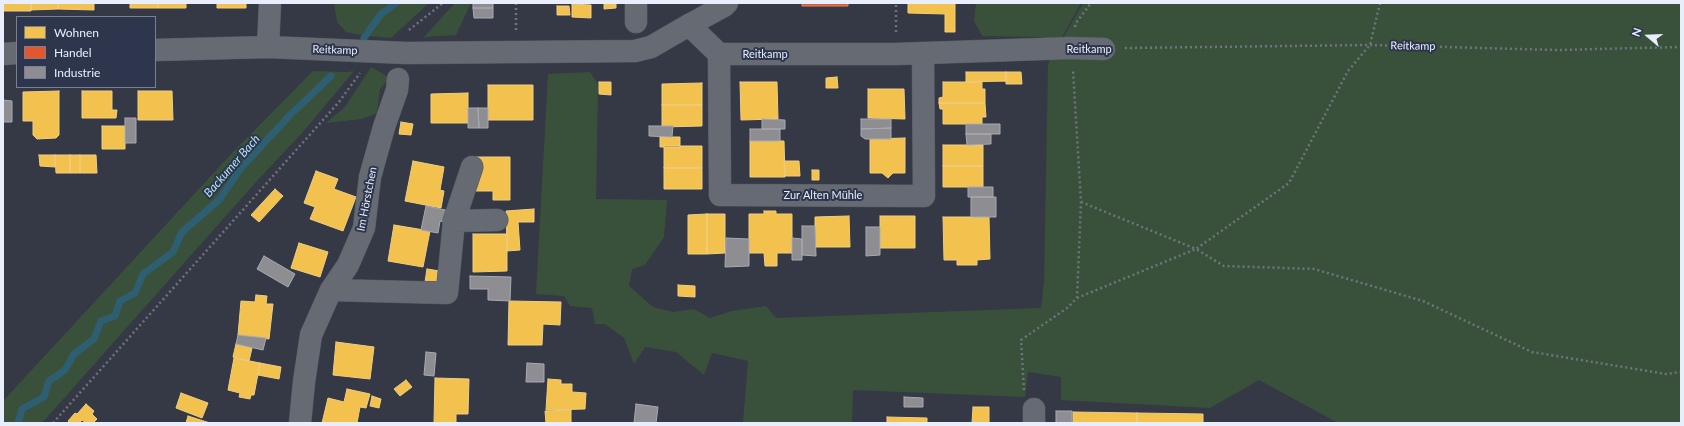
<!DOCTYPE html>
<html>
<head>
<meta charset="utf-8">
<style>
	body { margin:0 }
	#map { position:relative; width:1684px; height:426px; overflow:hidden; background:#343945; font-family:Lato,sans-serif }
	canvas { display:block }
	.frame { position:absolute; inset:0; border:4px solid #e8eefc; pointer-events:none }
	.legend { position:absolute; left:16px; top:16px; width:140px; height:72px; box-sizing:border-box; background:#2d364c; border:1px solid #788092; margin:0; padding:5px 7px; list-style:none; font-size:12px; color:#e8eefc }
	.legend li { display:flex; align-items:center; gap:8px; height:20px }
	.legend b { width:20px; border:1px solid #788092 }
	.north { position:absolute; left:1628px; top:16px; width:40px; height:40px; -webkit-text-stroke:3px #2d364c; paint-order:stroke; rotate:289deg; font-size:11px; font-weight:700; line-height:16px; text-align:center; color:#e8eefc }
	.north::after { content:''; display:block; margin:auto; width:14px; height:18px; background:#e8eefc; clip-path:polygon(50% 0,100% 100%,50% 72%,0 100%) }
</style>
</head>
<body>
<div id="map">
<canvas width="1684" height="426"></canvas>
<div class="frame"></div>
<ul class="legend">
<li><b style="height:11px;background:#f2c14e"></b>Wohnen</li>
<li><b style="height:11px;background:#e4572e"></b>Handel</li>
<li><b style="height:11px;background:#8d8d92"></b>Industrie</li>
</ul>
<div class="north">N</div>
</div>
<script>
const ctx = document.querySelector('canvas').getContext('2d');
ctx.lineJoin = 'round';
function paint(path, color) {
  ctx.fillStyle = color;
  ctx.fill(path, 'evenodd');
}
function poly(rows) {
  const path = new Path2D();
  for (const r of rows) {
    path.moveTo(r[0], r[1]);
    for (let i = 2; i < r.length; i += 2) path.lineTo(r[i], r[i + 1]);
  }
  return path;
}
function strokePath(path, color, width, dash) {
  ctx.strokeStyle = color;
  ctx.lineWidth = width;
  ctx.lineCap = dash ? 'butt' : 'round';
  ctx.setLineDash(dash || []);
  ctx.stroke(path);
}
function drawText(font, color, halo, rows, align = 'center') {
  ctx.font = font + ' Lato,sans-serif';
  ctx.lineWidth = 4;
  ctx.setLineDash([]);
  ctx.textBaseline = 'middle';
  ctx.strokeStyle = halo;
  ctx.fillStyle = color;
  for (const [text, x, y, turn = 0] of rows) {
    ctx.save();
    ctx.translate(x, y);
    ctx.rotate((+turn || 0) * Math.PI / 180);
    ctx.textAlign = isNaN(turn) ? turn : align;
    if (halo) ctx.strokeText(text, 0, 0);
    ctx.fillText(text, 0, 0);
    ctx.restore();
  }
}
const green = poly([
	[334,3,429,3,391,38,360,35,346,32,337,22],
	[455,3,471,3,456,35,424,37],
	[976,3,1081,3,1061,39,1042,37,982,36,974,21],
	[1083,3,1681,3,1681,423,1338,423,1259,380,1210,408,1061,400,1061,377,1028,372,1025,397,853,390,852,423,743,422,748,361,712,353,704,375,676,352,645,347,634,364,624,338,605,324,595,324,592,308,570,306,564,296,536,294,548,74,590,72,598,84,596,199,667,200,664,237,645,265,632,269,629,286,653,307,673,312,694,309,710,318,732,311,766,306,776,318,1041,308,1044,282,1048,64],
	[371,67,390,78,380,89,377,113,362,119,326,123,345,107],
	[313,71,347,72,354,71,303,132,256,182,42,423,3,423,3,401,233,152]
]);
const homes = poly([
	[3,3,31,3,31,11,3,11,3,3],
	[31,3,58,3,58,9,31,10,31,3],
	[58,3,94,3,94,10,58,9,58,3],
	[130,3,158,3,158,8,130,8,130,3],
	[158,3,186,3,186,8,158,8,158,3],
	[217,3,246,3,246,8,217,8,217,3],
	[604,3,616,3,616,8,604,9,604,3],
	[908,3,955,3,955,32,945,32,945,14,908,13,908,3],
	[572,4,591,5,591,18,572,17,572,4],
	[557,6,569,6,570,15,557,15,557,6],
	[966,72,1006,72,1006,81,966,82,966,72],
	[1006,72,1021,72,1022,84,1006,84,1006,72],
	[837,77,838,88,826,88,826,78,837,77],
	[599,82,611,82,611,95,599,94,599,82],
	[740,82,777,82,778,119,741,120,740,82],
	[943,82,982,82,982,89,985,89,985,103,939,103,939,98,943,97,943,82],
	[702,83,702,105,662,105,662,84,702,83],
	[488,85,533,85,533,120,488,120,488,85],
	[868,89,904,89,905,119,868,118,868,89],
	[59,91,59,135,56,138,37,139,33,135,33,121,23,121,23,92,59,91],
	[82,91,112,91,112,110,117,110,116,118,82,118,82,91],
	[138,91,172,91,173,120,138,120,138,91],
	[468,93,468,123,431,123,431,94,468,93],
	[939,103,985,103,986,117,982,117,982,124,943,124,943,109,940,109,939,103],
	[662,105,702,105,702,126,662,127,662,105],
	[401,122,413,124,411,135,399,134,401,122],
	[102,126,125,126,125,149,102,149,102,126],
	[660,137,680,137,680,147,660,147,660,137],
	[905,138,905,173,893,173,888,178,882,173,870,173,870,139,905,138],
	[750,141,784,141,785,177,750,177,750,141],
	[943,145,983,145,983,166,943,166,943,145],
	[664,146,702,146,702,168,664,168,664,146],
	[39,155,55,155,55,167,40,166,39,155],
	[55,155,70,155,70,173,56,173,55,155],
	[70,155,80,155,80,173,70,173,70,155],
	[80,155,96,155,97,173,80,173,80,155],
	[476,157,510,157,510,200,493,200,493,191,476,191,476,157],
	[413,161,444,167,440,190,444,191,441,208,405,201,413,161],
	[784,161,799,161,800,176,785,176,784,161],
	[943,166,983,166,983,187,943,187,943,166],
	[664,168,702,168,702,189,664,189,664,168],
	[812,170,819,170,819,180,812,180,812,170],
	[316,171,338,179,334,189,356,197,343,231,310,219,315,207,304,203,316,171],
	[275,189,283,196,259,222,251,215,275,189],
	[534,209,534,222,518,222,520,250,507,251,506,211,534,209],
	[764,211,776,211,776,214,792,214,792,253,777,253,777,266,765,266,764,253,749,253,749,214,764,214,764,211],
	[707,214,725,214,725,253,707,254,707,214],
	[707,214,707,254,688,254,688,215,707,214],
	[849,216,850,247,815,247,815,217,849,216],
	[880,216,915,216,915,248,880,248,880,216],
	[943,217,989,217,990,259,977,260,977,265,957,265,957,260,944,260,943,217],
	[394,225,430,231,423,267,388,261,394,225],
	[473,234,507,234,507,271,473,272,473,234],
	[299,243,328,252,320,277,291,268,299,243],
	[427,269,440,271,439,284,425,282,427,269],
	[678,285,695,286,695,297,678,296,678,285],
	[256,295,267,296,266,304,273,304,269,339,238,335,241,301,255,302,256,295],
	[509,301,561,302,560,325,543,324,542,345,508,345,509,301],
	[336,342,374,347,370,379,333,375,336,342],
	[236,344,252,348,249,361,233,357,236,344],
	[234,358,260,363,254,395,251,395,250,399,239,397,240,393,228,390,234,358],
	[260,363,281,367,279,379,258,375,260,363],
	[435,378,469,379,468,414,456,414,456,423,434,423,435,378],
	[548,379,561,380,561,384,572,384,572,392,586,393,585,409,546,410,548,379],
	[406,380,412,387,400,396,394,389,406,380],
	[347,389,370,394,366,408,360,407,357,423,322,423,328,398,344,402,347,389],
	[181,393,208,403,202,418,176,408,181,393],
	[372,396,381,399,379,408,370,406,372,396],
	[86,404,94,411,92,414,97,419,93,423,86,423,82,420,79,423,70,423,68,421,75,413,77,414,86,404],
	[973,407,989,407,989,423,972,423,973,407],
	[571,410,571,423,546,423,545,411,571,410],
	[1073,412,1137,413,1137,423,1073,423,1073,412],
	[1137,413,1203,414,1203,423,1137,423,1137,413],
	[188,416,210,423,186,423,188,416],
	[887,417,927,418,927,423,887,423,887,417]
]);
const shops = poly([
	[802,3,848,3,848,6,802,6,802,3]
]);
const industry = poly([
	[473,3,493,3,493,8,473,8,473,3],
	[473,8,493,8,493,18,474,18,473,8],
	[3,100,12,101,12,122,3,122,3,100],
	[468,108,478,108,479,128,468,128,468,108],
	[478,108,488,108,488,128,479,128,478,108],
	[125,118,136,118,136,143,125,143,125,118],
	[762,119,785,120,785,129,762,129,762,119],
	[861,119,891,119,891,128,861,129,861,119],
	[966,124,1000,124,1000,134,966,134,966,124],
	[649,126,673,126,672,137,649,136,649,126],
	[891,128,891,139,865,139,861,136,861,129,891,128],
	[750,129,780,129,780,141,750,141,750,129],
	[966,134,991,134,991,144,967,145,966,134],
	[968,187,993,187,993,197,968,197,968,187],
	[971,197,996,197,996,217,971,217,971,197],
	[426,206,450,211,447,223,440,221,438,233,421,230,426,206],
	[802,226,815,226,816,256,802,255,802,226],
	[866,227,880,227,880,255,866,256,866,227],
	[726,238,749,239,749,266,725,267,726,238],
	[792,238,802,239,802,260,792,260,792,238],
	[264,256,295,274,288,287,257,269,264,256],
	[470,276,511,277,510,301,488,300,488,289,470,289,470,276],
	[238,335,266,338,263,350,236,344,238,335],
	[426,352,436,353,434,376,424,375,426,352],
	[527,363,544,364,544,382,526,382,527,363],
	[904,397,923,398,923,407,904,407,904,397],
	[636,404,658,407,656,423,634,423,636,404],
	[1056,411,1072,411,1072,423,1056,423,1056,411]
]);
const stream = poly([
	[364,38,381,14,396,3],
	[18,423,22,409,44,397,49,381,65,370,74,354,94,339,101,321,115,316,120,301,135,293,143,274,173,252,182,232,219,200,241,168,290,115,331,76]
]);
const path = poly([
	[1075,27,1076,23,1091,3],
	[409,30,443,3],
	[516,30,516,3],
	[896,32,896,3],
	[1125,48,1370,45,1557,50,1681,47],
	[1081,202,1196,249,1289,183,1348,71,1370,45,1380,3],
	[1077,298,1196,249,1224,266,1314,269,1423,301,1532,352,1666,374,1681,372],
	[1024,390,1021,340,1067,308,1077,298,1081,202,1073,70],
	[53,423,339,102,360,73]
]);
const minor = poly([
	[636,22,636,3],
	[689,25,719,54,896,54,1071,48,1104,49],
	[268,47,270,3],
	[155,50,268,47,406,53,635,51,651,47,689,25,724,6,727,3],
	[3,54,17,53],
	[719,54,720,195,924,196,923,53],
	[454,221,497,220],
	[331,290,447,293,454,221,472,167],
	[300,423,304,382,311,335,331,290,348,265,364,228,370,177,384,127,397,90,398,79],
	[1034,423,1034,409]
]);
const streetNames = [
	["Reitkamp",1413,46,1],
	["Reitkamp",1089,49],
	["Reitkamp",335,50,2],
	["Reitkamp",765,54],
	["Zur Alten Mühle",823,195],
	["Im Hörstchen",367,199,-79]
];
const waterNames = [
	["Backumer Bach",232,166,-49]
];
paint(green, '#39513a');
paint(homes, '#f2c14e');
strokePath(homes, '#efce82', 1);
paint(shops, '#e4572e');
strokePath(shops, '#e5846c', 1);
paint(industry, '#8d8d92');
strokePath(industry, '#a8aab2', 1);
strokePath(stream, '#2e5e71', 7);
strokePath(minor, '#525761', 23);
strokePath(path, '#70747d', 2.5, [2, 3]);
strokePath(minor, '#666a73', 22);
drawText('11px', '#e8eefc', '#2d364c', streetNames);
drawText('italic 12px', '#b3e4f6', '#2d364c', waterNames);
</script>
</body>
</html>
